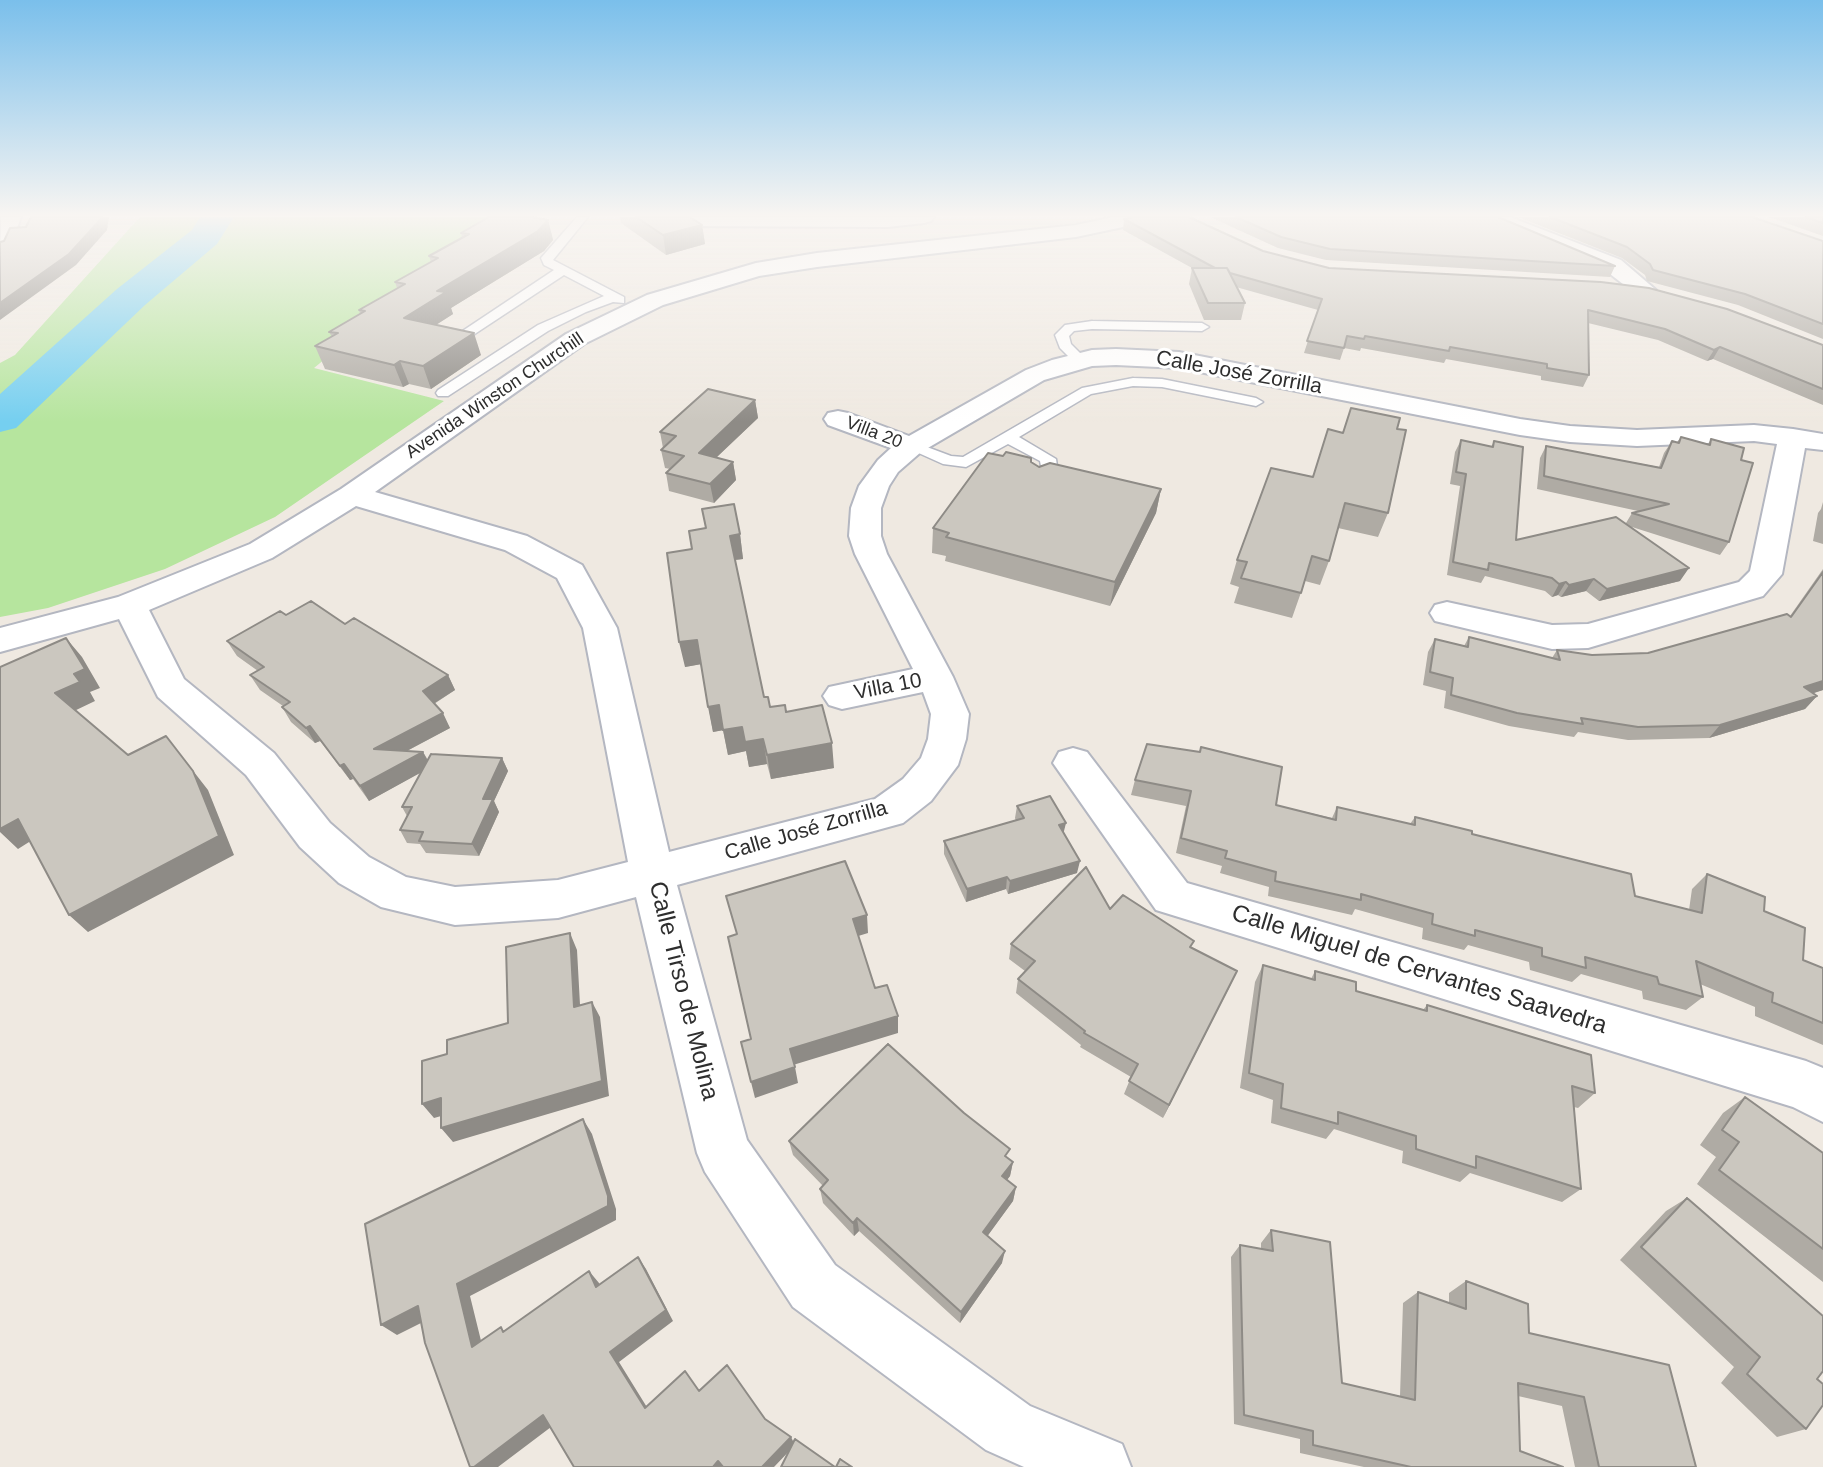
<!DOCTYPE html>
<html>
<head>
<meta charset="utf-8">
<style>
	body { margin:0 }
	canvas { display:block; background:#efe9e1 }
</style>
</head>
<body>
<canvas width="1823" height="1467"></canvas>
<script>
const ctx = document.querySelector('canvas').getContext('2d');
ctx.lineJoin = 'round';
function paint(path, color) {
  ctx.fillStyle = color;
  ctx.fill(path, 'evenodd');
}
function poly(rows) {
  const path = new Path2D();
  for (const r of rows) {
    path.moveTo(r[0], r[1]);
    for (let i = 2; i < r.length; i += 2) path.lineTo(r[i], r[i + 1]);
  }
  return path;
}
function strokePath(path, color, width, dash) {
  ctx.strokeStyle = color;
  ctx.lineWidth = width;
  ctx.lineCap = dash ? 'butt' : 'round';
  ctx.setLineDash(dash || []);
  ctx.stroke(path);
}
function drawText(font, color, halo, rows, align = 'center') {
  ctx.font = font + ' Arial,sans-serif';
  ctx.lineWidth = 6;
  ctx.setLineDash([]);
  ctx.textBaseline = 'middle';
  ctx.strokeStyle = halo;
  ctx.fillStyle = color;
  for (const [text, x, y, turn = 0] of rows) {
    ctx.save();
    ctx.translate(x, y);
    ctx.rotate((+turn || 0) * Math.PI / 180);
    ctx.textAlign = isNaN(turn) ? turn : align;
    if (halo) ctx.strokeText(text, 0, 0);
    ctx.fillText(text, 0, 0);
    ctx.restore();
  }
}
const green = poly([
	[140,217,497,217,314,368,444,401,275,517,165,569,48,608,0,617,0,363,15,355]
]);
const river = poly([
	[200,217,234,217,217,244,145,305,16,428,0,432,0,394,117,289,192,230,200,217]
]);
const lane = poly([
	[577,217,588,217,553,260,624,297,624,303,613,302,586,312,548,331,448,396,438,396,436,393,438,390,538,325,604,296,564,275,458,345,448,345,446,342,554,270,544,265,541,258,577,217],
	[1092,321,1202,323,1209,327,1202,331,1092,329,1074,331,1069,336,1071,344,1088,361,1086,364,1076,364,1060,348,1055,335,1065,325,1092,321],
	[1133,378,1162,379,1256,398,1263,402,1256,406,1162,387,1133,386,1091,394,1019,437,1056,459,1057,466,1044,487,1038,489,1030,484,1041,466,1040,461,1008,444,966,467,943,464,903,446,911,441,951,456,963,457,1082,388,1133,378]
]);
const street = poly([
	[1,217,21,217,11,245,8,250,0,251,1,217],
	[671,217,934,217,931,221,924,223,888,227,679,226,672,224,669,220,671,217],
	[1114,217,1154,217,1151,221,1076,237,817,267,759,276,663,305,584,344,375,492,527,536,582,565,617,628,669,852,875,799,903,779,921,758,928,739,931,714,923,692,842,709,829,705,823,696,829,687,913,669,855,554,849,536,851,508,859,486,878,460,891,448,828,425,824,419,828,413,838,411,848,413,909,436,1026,370,1052,360,1092,350,1116,349,1179,352,1520,419,1570,426,1637,430,1754,425,1793,429,1823,434,1823,450,1805,448,1782,574,1763,596,1588,648,1552,649,1435,621,1430,613,1435,605,1447,602,1552,625,1588,624,1739,582,1750,571,1777,444,1754,441,1637,446,1570,442,1520,435,1179,368,1116,365,1092,366,1044,380,921,452,898,472,889,486,881,508,881,536,887,554,953,677,969,714,966,739,958,765,931,801,903,823,677,885,747,1140,835,1265,1030,1406,1122,1444,1131,1467,1024,1467,986,1450,793,1307,705,1172,697,1153,636,897,558,918,455,925,381,907,339,883,300,847,246,775,158,697,119,619,0,652,0,628,118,597,250,544,341,489,566,334,647,295,756,263,817,253,1076,225,1114,217],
	[356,506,505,550,557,578,583,628,628,862,558,880,455,887,406,877,369,857,330,823,274,753,184,679,149,610,272,558,356,506],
	[1482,217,1510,217,1621,260,1656,290,1653,295,1637,295,1605,270,1485,221,1482,217],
	[1073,748,1087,752,1187,883,1806,1061,1823,1068,1823,1122,1793,1107,1156,910,1053,763,1059,752,1073,748]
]);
const wall = poly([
	[620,217,690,217,702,225,705,244,666,255,621,223],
	[1210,217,1498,217,1615,266,1610,277,1326,260,1278,248],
	[1518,217,1752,217,1823,241,1823,339,1738,305,1647,281,1645,275,1622,258],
	[1769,217,1823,217,1823,236],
	[1124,219,1263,251,1329,268,1823,345,1823,405,1713,359,1707,361,1658,340,1588,323,1589,375,1583,387,1541,380,1541,376,1446,359,1444,363,1361,348,1360,351,1344,348,1340,360,1304,353,1318,310,1236,287,1245,303,1241,320,1204,320,1189,284,1192,268,1123,230],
	[548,220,553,240,544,251,451,308,453,314,436,325,481,355,431,389,409,384,403,387,325,369,315,346,332,337,329,332,360,314,359,310,397,288,395,282,431,262,429,256,462,238,461,233],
	[755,400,758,418,716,458,733,462,736,480,714,503,669,491,666,473,670,469,665,468,661,450,663,448,660,432],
	[1351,408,1397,429,1388,513,1378,537,1338,528,1329,561,1320,585,1305,581,1292,618,1234,603,1239,587,1230,584,1237,560,1313,477,1343,432],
	[1681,437,1708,444,1711,439,1741,460,1729,542,1720,555,1632,527,1680,581,1599,601,1586,591,1561,597,1558,595,1552,597,1545,591,1485,576,1481,583,1447,575,1460,486,1450,484,1455,452,1461,440,1491,447,1494,441,1516,540,1626,523,1632,513,1638,511,1537,489,1540,458,1546,446,1659,467,1664,453,1672,441,1677,442],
	[1031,462,1039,467,1161,489,1156,513,1110,606,945,561,946,556,932,553,933,528],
	[1823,502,1823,544,1813,541,1818,513,1821,509],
	[740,534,743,559,735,560,764,697,770,707,786,712,834,768,771,779,767,764,749,767,746,751,728,755,723,730,713,732,701,664,685,667,692,549],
	[1823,569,1823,690,1813,693,1817,696,1805,709,1709,738,1628,740,1578,732,1574,737,1509,726,1444,708,1446,691,1423,685,1428,652,1435,639,1464,646,1469,637,1552,658,1557,650,1592,655,1648,653,1790,616],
	[286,615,345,624,448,675,455,690,434,704,450,728,407,751,423,752,428,760,502,758,508,771,494,801,499,812,479,856,426,853,420,844,407,843,400,830,407,816,402,807,421,772,369,801,353,779,350,780,320,741,315,743,291,722,282,707,283,706,260,690,250,675,258,671,237,656,227,641],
	[1135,780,1276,805,1332,818,1337,807,1410,824,1415,817,1472,834,1635,896,1689,910,1692,889,1707,874,1764,911,1803,960,1823,968,1823,1045,1755,1016,1755,1007,1700,984,1703,997,1686,1010,1643,999,1642,991,1581,974,1572,982,1530,970,1529,962,1468,945,1464,950,1422,939,1423,928,1355,909,1352,915,1268,896,1269,887,1220,873,1222,866,1176,853,1186,806,1131,795],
	[1017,806,1064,833,1077,873,1008,894,1006,889,966,902,944,854,944,841,1016,821,1015,818],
	[1110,909,1191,947,1237,971,1163,1118,1124,1094,1131,1077,1080,1047,1081,1045,1016,993,1018,979,1025,971,1009,959,1011,944],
	[1263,965,1311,979,1315,971,1356,991,1423,1010,1427,1005,1595,1093,1578,1108,1574,1107,1581,1189,1562,1202,1470,1173,1460,1182,1402,1163,1403,1151,1334,1129,1326,1139,1271,1123,1273,1100,1240,1088,1255,982],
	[1745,1097,1823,1153,1823,1282,1697,1184,1716,1157,1700,1145,1723,1113],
	[789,1141,1008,1159,1013,1162,1010,1176,1007,1180,1016,1187,1013,1201,987,1236,1002,1263,960,1323,859,1231,854,1236,823,1203,820,1189,823,1186,793,1155],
	[1687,1198,1817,1379,1806,1429,1777,1437,1721,1383,1734,1367,1620,1260,1666,1211],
	[1271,1230,1342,1383,1400,1396,1403,1303,1418,1292,1449,1303,1449,1293,1466,1281,1696,1467,1575,1467,1562,1406,1518,1396,1520,1451,1563,1467,1364,1467,1300,1453,1300,1439,1234,1424,1231,1257,1240,1245,1261,1249,1261,1243]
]);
const shadedWall = poly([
	[102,217,109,217,107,230,76,265,0,320,0,303],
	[548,220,553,240,544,251,451,308,453,314,412,340,404,318,437,291],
	[702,225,705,244,666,255,663,235],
	[474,333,481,355,431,389,423,366],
	[1720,347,1713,359,1707,361,1714,350],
	[400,361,409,384,403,387,394,365],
	[755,400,758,418,702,471,699,453],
	[733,462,736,480,714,503,710,484],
	[1161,489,1156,513,1110,606,1115,582],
	[740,534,743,559,734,560,730,536],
	[1689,568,1680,581,1599,601,1607,589],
	[1594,579,1586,591,1561,597,1569,585],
	[1566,582,1558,595,1552,597,1559,584],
	[66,638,82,657,100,688,90,692,95,701,72,712,55,693,74,674],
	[697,640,702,664,685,667,679,642],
	[448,675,455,690,430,706,423,691],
	[1823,681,1823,690,1793,700,1804,687],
	[1817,696,1805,709,1709,738,1720,725],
	[719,705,724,730,713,732,708,707],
	[443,713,450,728,382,764,374,749],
	[310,726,320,741,315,743,306,728],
	[742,727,763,739,767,764,749,767,746,751,728,755,723,730],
	[166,736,208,790,234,855,88,932,69,915],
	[832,743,834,768,771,779,767,755],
	[423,752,431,767,369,801,360,786],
	[502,758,508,771,494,801,499,812,479,856,472,844,483,799],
	[344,764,353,779,350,780,340,766],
	[18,819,37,837,18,849,0,832,0,829],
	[1066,823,1063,835,1059,825],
	[1080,861,1077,873,1008,894,1010,881],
	[1007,877,1006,889,966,902,967,889],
	[867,915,868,933,855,937,853,919],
	[570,933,577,950,581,1023,574,1007],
	[1237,971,1230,986,1163,1118,1169,1105],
	[592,1002,600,1017,609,1096,453,1142,441,1128],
	[898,1016,898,1033,793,1065,790,1049],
	[795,1067,798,1083,755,1098,751,1082],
	[441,1098,452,1113,434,1118,422,1104],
	[583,1119,592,1134,616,1209,616,1220,470,1296,485,1357,472,1347,457,1284],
	[1013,1162,1010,1176,999,1190,1002,1176],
	[1016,1187,1013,1201,981,1245,983,1232],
	[857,1218,859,1231,854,1236,853,1223],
	[1005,1251,1002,1263,960,1323,961,1312],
	[638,1257,646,1269,673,1321,619,1362,653,1417,645,1408,610,1352],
	[589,1271,599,1283,605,1298,596,1287],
	[418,1306,433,1317,397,1335,381,1325],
	[543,1415,555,1424,498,1467,474,1467],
	[791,1437,795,1445,774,1467,762,1467],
	[718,1461,723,1467,713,1467]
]);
const building = poly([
	[31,217,102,217,101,219,69,254,0,303,0,242,4,241,10,228,26,227,31,217],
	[489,217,532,217,548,220,538,231,437,291,446,292,404,318,474,333,423,366,400,361,394,365,315,346,338,333,329,332,365,311,359,310,405,284,395,282,438,258,429,256,469,234,461,233,489,217],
	[636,217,690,217,702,225,663,235,636,217],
	[1134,217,1189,217,1263,251,1329,268,1601,282,1649,288,1727,309,1823,345,1823,389,1720,347,1714,350,1665,329,1588,310,1589,375,1547,368,1547,364,1450,347,1449,351,1365,336,1364,339,1347,336,1344,348,1307,341,1322,299,1230,273,1227,268,1215,268,1124,219,1134,217],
	[1236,217,1498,217,1615,266,1330,249,1281,237,1236,217],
	[1550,217,1752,217,1823,241,1823,324,1745,294,1653,270,1650,264,1627,247,1550,217],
	[1806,217,1823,217,1823,223,1806,217],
	[1192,268,1227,268,1245,303,1208,303,1192,268],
	[708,389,755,400,699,453,733,462,710,484,666,473,684,456,661,450,676,436,660,432,708,389],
	[1351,408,1400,418,1397,429,1406,430,1388,513,1345,503,1329,561,1312,556,1301,593,1241,578,1247,562,1237,560,1271,468,1313,477,1328,429,1343,433,1351,408],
	[1681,437,1710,445,1711,439,1744,448,1741,460,1753,463,1729,542,1632,513,1669,504,1544,476,1546,446,1661,468,1672,441,1679,443,1681,437],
	[1461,440,1493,447,1494,441,1523,447,1516,540,1616,517,1689,568,1607,589,1594,579,1569,585,1566,582,1559,584,1552,578,1489,563,1488,570,1453,562,1466,474,1456,472,1461,440],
	[1006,452,1031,458,1031,462,1039,467,1050,463,1161,489,1115,582,946,537,949,533,933,528,988,453,1003,456,1006,452],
	[734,504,740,534,730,536,764,697,768,697,770,707,785,705,786,712,822,705,832,743,767,755,763,739,745,742,742,727,723,730,719,705,708,707,697,640,679,642,667,553,692,549,689,531,706,528,702,509,734,504],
	[1823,572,1823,681,1804,687,1817,696,1720,725,1638,727,1581,718,1583,724,1517,713,1451,695,1453,678,1430,672,1435,639,1468,647,1469,637,1560,660,1557,650,1592,655,1648,653,1787,614,1791,617,1823,572],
	[311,601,345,624,354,618,448,675,423,691,443,713,374,749,423,752,360,786,344,764,340,766,310,726,306,728,282,707,290,702,250,675,264,667,227,641,280,611,286,615,311,601],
	[66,638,85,669,74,674,80,682,55,693,128,755,166,736,193,771,219,836,69,915,18,819,0,829,0,667,66,638],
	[1147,744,1200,752,1201,747,1282,767,1276,805,1336,820,1337,807,1415,825,1415,817,1472,831,1472,834,1631,874,1635,896,1702,913,1707,874,1765,897,1764,911,1805,928,1803,960,1823,968,1823,1023,1772,1002,1773,993,1696,961,1703,997,1659,984,1657,977,1585,957,1586,968,1542,956,1542,948,1475,930,1475,936,1432,924,1433,914,1361,894,1361,900,1275,881,1276,872,1225,858,1227,851,1181,838,1191,791,1135,780,1147,744],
	[431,754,502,758,483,799,493,799,472,844,419,841,423,832,400,830,412,807,402,807,431,754],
	[1050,796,1066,823,1059,825,1080,861,1010,881,1007,877,967,889,944,841,1024,818,1017,806,1050,796],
	[845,861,867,915,853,919,875,988,887,985,898,1016,790,1049,795,1067,751,1082,741,1042,751,1039,728,937,737,934,726,896,845,861],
	[1086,867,1110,909,1123,895,1194,941,1190,947,1237,971,1169,1105,1129,1081,1138,1064,1084,1033,1085,1031,1018,979,1035,961,1011,944,1086,867],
	[570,933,574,1007,592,1002,602,1081,441,1128,441,1098,422,1104,422,1061,447,1054,447,1040,508,1023,506,947,570,933],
	[1263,965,1315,980,1315,971,1356,982,1356,991,1427,1011,1427,1005,1591,1055,1595,1093,1572,1086,1581,1189,1476,1156,1476,1168,1416,1149,1416,1136,1338,1112,1338,1124,1281,1108,1283,1084,1249,1073,1263,965],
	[888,1044,964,1113,1010,1149,1005,1156,1013,1162,1002,1176,1016,1187,983,1232,1005,1251,961,1312,857,1218,853,1223,820,1189,828,1180,789,1141,888,1044],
	[1745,1097,1823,1153,1823,1249,1719,1170,1739,1142,1722,1130,1745,1097],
	[583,1119,608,1196,608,1206,457,1284,472,1347,501,1327,503,1332,589,1271,596,1287,638,1257,666,1310,610,1352,645,1408,685,1371,699,1391,727,1365,765,1419,791,1437,762,1467,723,1467,718,1461,713,1467,574,1467,543,1415,474,1467,470,1467,425,1343,418,1306,381,1325,365,1224,583,1119],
	[1687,1198,1823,1316,1823,1371,1817,1379,1823,1384,1823,1405,1806,1429,1747,1374,1760,1357,1641,1247,1687,1198],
	[1271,1230,1330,1242,1342,1383,1415,1400,1418,1292,1466,1309,1466,1281,1528,1304,1529,1333,1669,1365,1696,1467,1599,1467,1584,1397,1518,1383,1520,1451,1563,1467,1411,1467,1313,1445,1313,1431,1244,1415,1240,1245,1273,1251,1271,1230],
	[795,1439,835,1467,781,1467,795,1439],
	[840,1459,852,1467,836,1467,840,1459]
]);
const farStreetnames = [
	["Avenida Winston Churchill",495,396,-34],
	["Villa 20",874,433,21]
];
const streetNames = [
	["Calle José Zorrilla",1239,373,10],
	["Villa 10",888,687,-11],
	["Calle José Zorrilla",806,831,-16]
];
const nearStreetnames = [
	["Calle Miguel de Cervantes Saavedra",1419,970,17],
	["Calle Tirso de Molina",683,991,76]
];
paint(green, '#b6e59e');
paint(river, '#75cff0');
strokePath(lane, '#b4b7c1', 3);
strokePath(street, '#b4b7c1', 4);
paint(lane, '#fff');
paint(street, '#fff');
paint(wall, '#afaba4');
paint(shadedWall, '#8e8b86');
paint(building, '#cbc7bf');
strokePath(building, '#8e8b86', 2);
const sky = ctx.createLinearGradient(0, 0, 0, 422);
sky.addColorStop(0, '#7abfeb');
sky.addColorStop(0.51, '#f8f5f2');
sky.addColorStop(1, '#f8f5f200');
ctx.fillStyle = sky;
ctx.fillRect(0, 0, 1823, 422);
drawText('18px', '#2e2e2e', '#fff', farStreetnames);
drawText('21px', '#2e2e2e', '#fff', streetNames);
drawText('24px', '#2e2e2e', '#fff', nearStreetnames);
</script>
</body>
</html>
